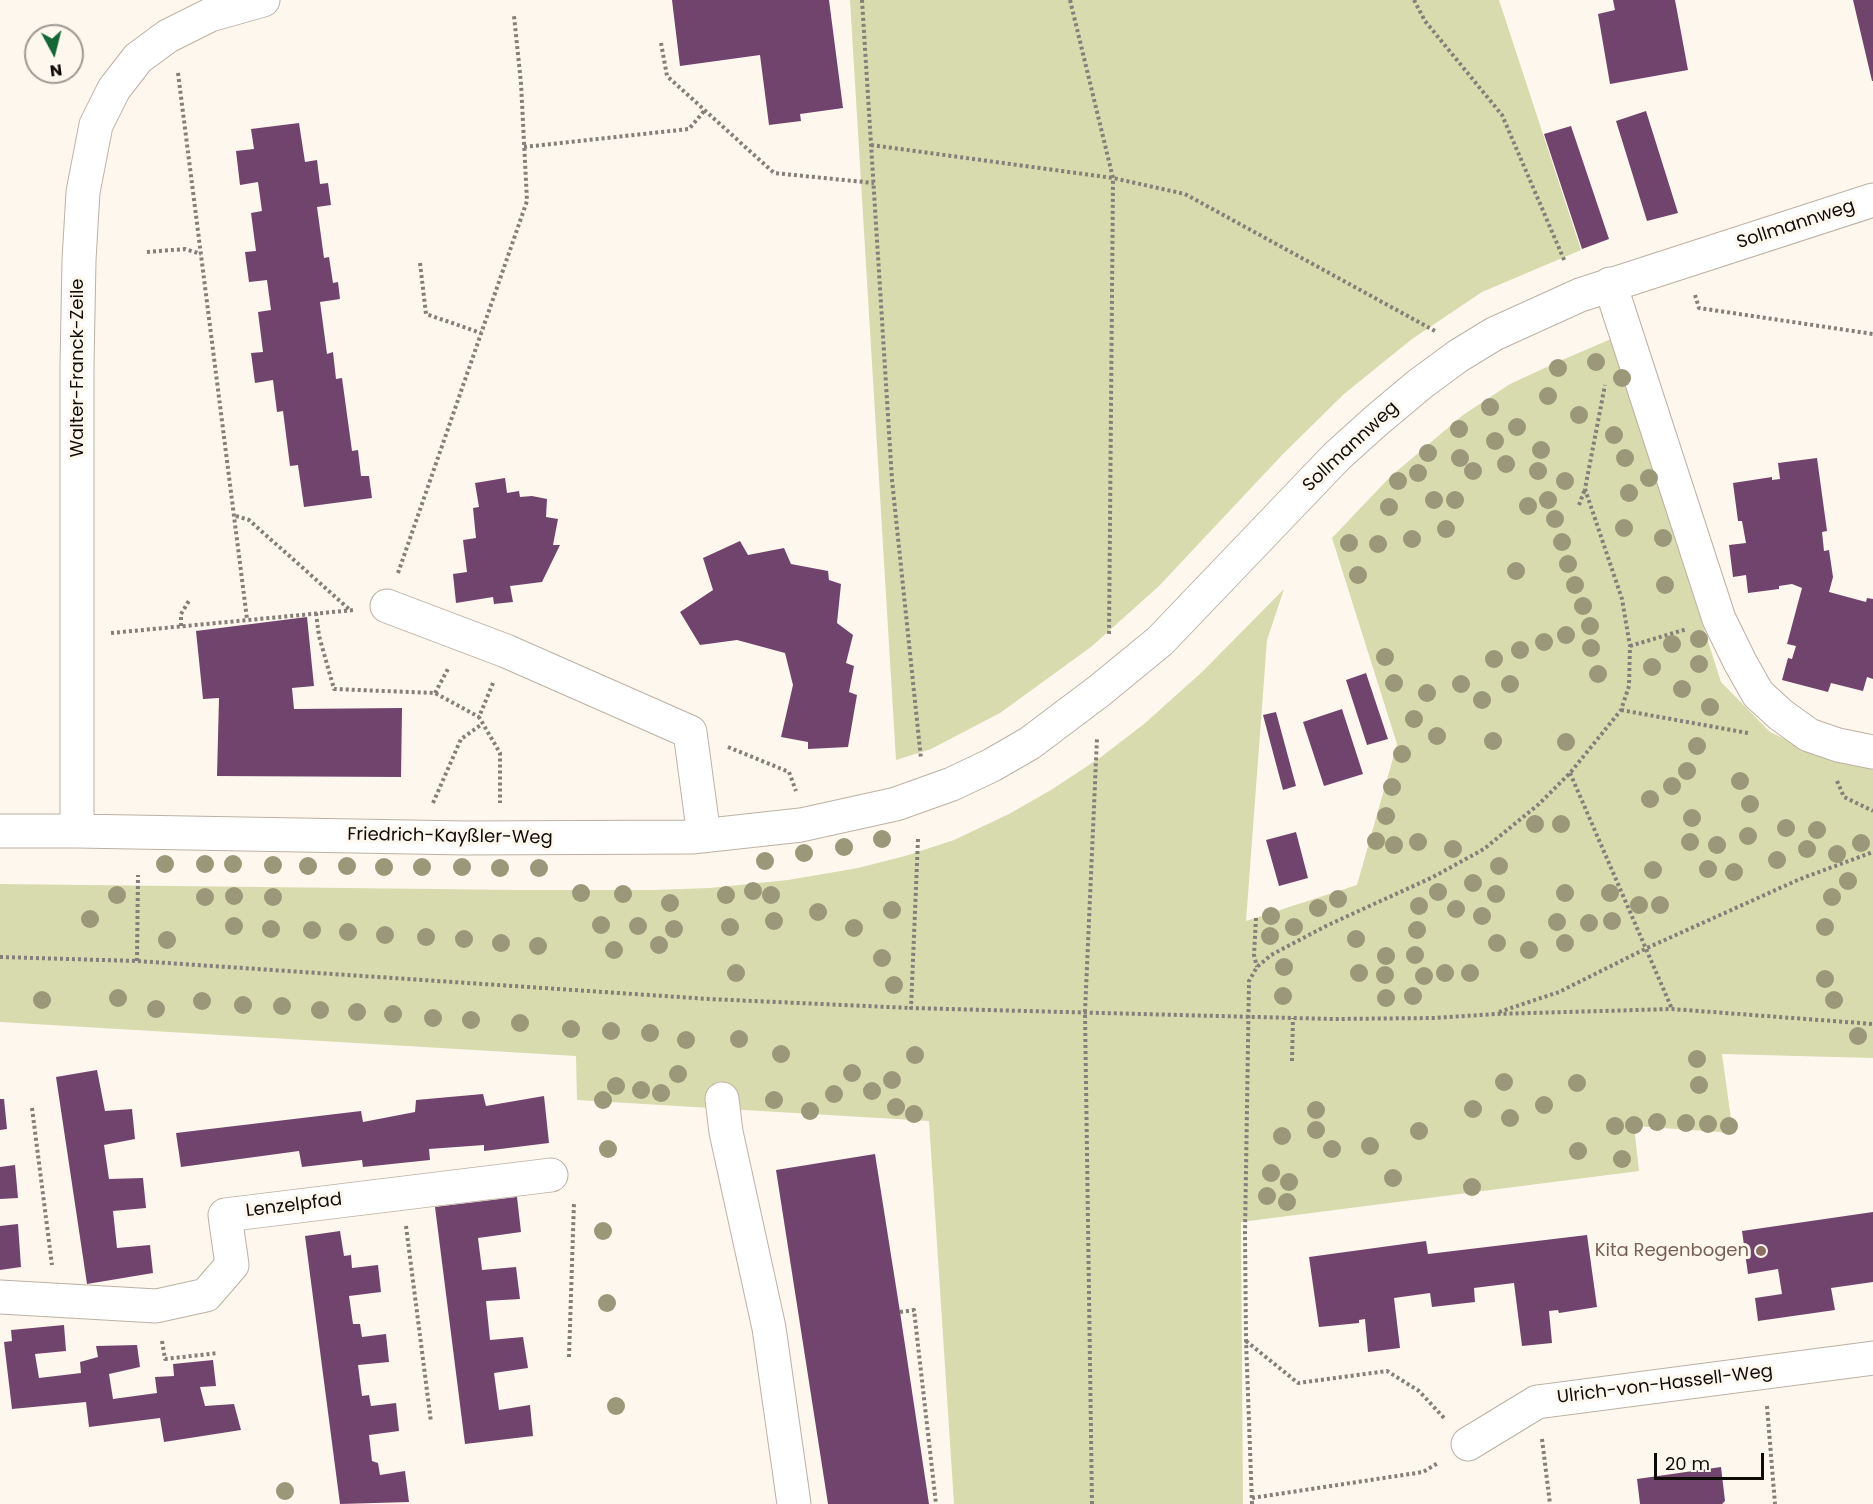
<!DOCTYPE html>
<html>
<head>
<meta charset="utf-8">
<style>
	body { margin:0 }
	#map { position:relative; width:1873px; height:1504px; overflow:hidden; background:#fef7ee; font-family:Poppins,sans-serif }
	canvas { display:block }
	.north { position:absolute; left:24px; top:24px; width:60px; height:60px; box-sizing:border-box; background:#fef7ee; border:2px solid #9e9992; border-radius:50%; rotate:173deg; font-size:16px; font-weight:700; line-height:24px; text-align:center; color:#0f0c07 }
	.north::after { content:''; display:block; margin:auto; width:21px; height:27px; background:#156636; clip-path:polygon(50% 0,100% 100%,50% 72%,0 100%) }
	.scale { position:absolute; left:1654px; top:1453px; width:110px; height:27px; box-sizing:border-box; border:3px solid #0f0c07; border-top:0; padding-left:8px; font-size:18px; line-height:21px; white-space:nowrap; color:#0f0c07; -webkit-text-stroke:4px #fef7ee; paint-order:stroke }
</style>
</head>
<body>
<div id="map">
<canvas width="1873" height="1504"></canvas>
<div class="north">N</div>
<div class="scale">20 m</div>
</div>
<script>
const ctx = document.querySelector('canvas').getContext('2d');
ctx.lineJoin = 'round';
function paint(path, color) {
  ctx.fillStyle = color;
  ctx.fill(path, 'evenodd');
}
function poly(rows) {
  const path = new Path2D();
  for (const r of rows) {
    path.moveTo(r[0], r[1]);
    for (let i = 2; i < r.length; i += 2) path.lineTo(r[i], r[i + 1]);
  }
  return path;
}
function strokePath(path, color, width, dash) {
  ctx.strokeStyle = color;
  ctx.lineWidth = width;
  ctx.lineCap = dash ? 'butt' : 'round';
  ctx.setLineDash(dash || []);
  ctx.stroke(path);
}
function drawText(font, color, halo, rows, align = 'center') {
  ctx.font = font + ' Poppins,sans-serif';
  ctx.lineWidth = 6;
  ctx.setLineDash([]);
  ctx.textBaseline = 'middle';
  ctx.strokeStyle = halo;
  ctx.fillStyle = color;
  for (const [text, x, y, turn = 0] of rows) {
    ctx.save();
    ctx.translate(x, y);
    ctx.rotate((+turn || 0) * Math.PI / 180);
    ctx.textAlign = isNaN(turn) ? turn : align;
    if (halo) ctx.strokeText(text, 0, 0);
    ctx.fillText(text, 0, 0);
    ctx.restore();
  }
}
const green = poly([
	[850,0,1499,0,1581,250,1482,292,1412,339,1344,394,1283,454,1159,586,1091,647,1000,713,931,749,896,760],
	[1611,339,1721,682,1770,732,1810,751,1873,766,1873,1058,1722,1054,1733,1133,1634,1126,1639,1171,1241,1222,1243,1504,954,1504,929,1121,577,1100,576,1056,0,1022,0,884,520,890,652,890,710,888,788,880,858,868,905,856,954,840,1009,814,1051,790,1101,757,1144,724,1202,672,1284,589,1267,640,1246,921,1357,885,1397,744,1332,538,1390,477,1463,415,1510,384,1562,360]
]);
const building = poly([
	[672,0,829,0,843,108,800,114,801,121,769,125,760,55,680,66],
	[1613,0,1675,0,1688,70,1610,84,1598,14,1615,10],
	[1853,0,1873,0,1873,81,1872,81],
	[1646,111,1678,213,1647,221,1616,121],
	[299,123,305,162,317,160,320,184,328,183,331,205,317,207,324,258,329,257,333,283,338,282,340,299,320,302,327,354,333,352,336,379,342,378,352,451,358,450,361,476,369,476,372,498,304,507,298,465,290,466,283,411,277,412,273,380,255,383,251,353,263,352,258,312,271,310,267,280,249,282,245,252,256,251,251,213,262,211,258,182,240,185,236,151,254,149,251,129],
	[1571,126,1609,239,1582,249,1544,134],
	[1817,458,1827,531,1822,532,1824,551,1829,550,1833,577,1829,592,1866,602,1867,598,1873,599,1873,679,1867,677,1863,691,1831,683,1828,692,1782,680,1788,658,1792,659,1796,646,1787,644,1802,588,1792,584,1779,586,1779,589,1748,593,1746,575,1733,577,1729,545,1746,543,1742,521,1738,521,1733,483,1772,477,1772,480,1780,479,1778,463],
	[505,478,507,493,519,491,520,497,532,496,547,499,546,517,558,519,553,545,560,545,542,582,510,586,513,602,494,604,493,597,456,603,453,574,467,572,463,540,476,538,473,508,479,507,475,483],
	[740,541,748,555,784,548,791,564,828,571,829,580,841,584,837,623,853,635,846,663,854,666,849,692,857,695,848,747,808,749,808,742,781,737,793,685,785,653,737,640,700,645,680,612,713,590,703,558],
	[307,617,314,686,292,688,294,709,402,708,401,777,217,776,219,698,203,699,196,631],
	[1366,673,1388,739,1367,745,1346,680],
	[1342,709,1363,774,1324,786,1303,722],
	[1276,712,1296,786,1283,790,1263,715],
	[1296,832,1308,878,1279,886,1266,840],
	[97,1070,105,1111,132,1109,135,1139,104,1145,109,1179,143,1178,146,1208,113,1211,117,1248,150,1245,153,1273,87,1284,56,1077],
	[483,1094,486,1106,544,1096,549,1143,484,1151,484,1145,429,1149,430,1160,363,1167,362,1160,302,1167,299,1151,181,1167,176,1133,361,1111,363,1122,415,1112,416,1100],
	[0,1099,4,1099,7,1129,0,1130],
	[875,1154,900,1312,929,1504,828,1504,776,1170],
	[15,1165,18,1198,0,1199,0,1167],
	[517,1197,521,1232,478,1238,482,1270,516,1267,520,1299,486,1301,490,1340,523,1337,528,1368,494,1373,499,1410,530,1405,533,1436,465,1444,435,1207],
	[1873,1212,1873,1282,1831,1288,1835,1310,1758,1321,1755,1298,1782,1294,1778,1269,1748,1274,1742,1231],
	[18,1224,21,1267,0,1270,0,1226],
	[340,1231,344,1256,351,1255,352,1268,378,1265,381,1292,349,1296,353,1324,360,1324,362,1337,386,1334,389,1362,358,1365,362,1396,369,1395,371,1406,396,1403,399,1431,369,1435,372,1461,378,1463,380,1475,405,1471,409,1502,340,1504,305,1236],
	[1587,1235,1597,1307,1559,1313,1558,1310,1549,1311,1552,1343,1522,1346,1514,1283,1474,1288,1475,1302,1432,1307,1430,1293,1394,1298,1400,1348,1368,1352,1365,1319,1359,1320,1359,1323,1319,1327,1309,1257,1426,1241,1428,1254],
	[64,1325,66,1351,35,1354,39,1378,81,1373,80,1362,98,1357,96,1346,137,1345,140,1367,109,1374,113,1399,157,1393,155,1377,174,1376,173,1364,213,1360,216,1386,200,1387,205,1406,234,1404,241,1430,164,1442,160,1418,89,1427,86,1402,12,1409,4,1342,12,1341,11,1330],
	[1721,1467,1725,1501,1722,1504,1640,1504,1637,1479]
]);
const path = poly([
	[862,0,892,480,921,759],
	[1070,0,1113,178,1109,636],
	[1414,0,1425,21,1502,115,1565,262],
	[661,43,667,76,774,173,874,183],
	[178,73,247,619],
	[871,145,1113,178,1185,194,1435,331],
	[524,147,689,129,705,110],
	[147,252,185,249,201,254],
	[420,263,426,314,481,333],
	[1695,295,1699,308,1873,334],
	[1579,505,1585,489],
	[236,516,249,520,350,610],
	[398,573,527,201,521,83,514,16],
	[316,613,319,636,334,689,435,693,479,717],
	[181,626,181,614,190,599],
	[111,633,354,610],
	[1630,646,1687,629],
	[493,683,479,717,500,753,500,803],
	[435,693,449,667],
	[1621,710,1748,733],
	[728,747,789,772,796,791],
	[1570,773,1672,1009],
	[1837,781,1844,797,1873,811],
	[433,803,461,739,482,724],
	[918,839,911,1008,1333,1019,1433,1018,1496,1014,1672,1009,1873,1024],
	[1256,918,1254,955,1257,967],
	[0,957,137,961,709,999,911,1008],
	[137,961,138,875],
	[1499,1012,1559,992,1647,948,1800,879,1873,852],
	[1292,1061,1293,1018],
	[32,1108,52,1265],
	[406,1226,431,1422],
	[900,1312,914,1310,936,1504],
	[162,1341,165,1359,218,1353],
	[1246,1341,1298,1383,1387,1371,1419,1391,1445,1419],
	[569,1357,574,1202],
	[1767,1406,1775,1504],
	[1542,1439,1550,1504],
	[1252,1498,1423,1472,1438,1463],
	[1092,1504,1085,1012,1097,738],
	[1252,1504,1246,1340,1245,1234,1249,981,1257,967,1271,955,1326,926,1433,877,1484,849,1539,804,1570,773,1621,710,1629,686,1630,646,1622,599,1585,489,1605,385]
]);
const minor = poly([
	[1610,284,1719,619,1740,662,1758,694,1781,715,1809,735,1838,745,1873,752],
	[387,606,506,651,690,732,704,836],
	[0,831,77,831,466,838,692,837,801,825,896,804,952,784,992,765,1030,743,1099,691,1160,641,1337,456,1377,420,1420,384,1458,356,1494,334,1580,295,1873,200],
	[77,831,77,366,79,260,83,192,96,125,114,89,138,58,168,36,210,15,263,0],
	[722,1099,726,1132,769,1328,794,1504],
	[0,1297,156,1306,206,1295,232,1265,225,1215,551,1175],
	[1468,1444,1537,1402,1873,1358]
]);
const trees = [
	[1596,362],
	[1558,368],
	[1622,378],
	[1548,396],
	[1490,407],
	[1579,415],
	[1517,427],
	[1459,429],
	[1614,435],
	[1495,441],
	[1541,450],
	[1428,453],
	[1460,458],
	[1625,458],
	[1506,464],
	[1473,471],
	[1538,471],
	[1418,473],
	[1649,478],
	[1398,481],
	[1565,481],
	[1629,493],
	[1434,500],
	[1455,500],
	[1548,500],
	[1528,506],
	[1389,507],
	[1555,519],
	[1624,528],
	[1446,529],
	[1663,538],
	[1412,539],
	[1562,542],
	[1349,543],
	[1378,544],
	[1568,564],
	[1516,571],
	[1358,575],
	[1575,585],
	[1665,585],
	[1583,606],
	[1590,626],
	[1566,635],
	[1699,639],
	[1544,642],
	[1672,644],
	[1591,648],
	[1520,650],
	[1385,657],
	[1494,659],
	[1699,664],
	[1652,667],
	[1598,674],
	[1394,683],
	[1461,684],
	[1510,684],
	[1682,689],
	[1427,693],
	[1482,700],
	[1710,707],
	[1414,719],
	[1437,736],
	[1493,741],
	[1566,742],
	[1697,746],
	[1402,754],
	[1687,771],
	[1740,781],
	[1672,786],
	[1392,787],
	[1650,799],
	[1750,804],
	[1386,816],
	[1692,818],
	[1535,824],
	[1561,824],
	[1786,828],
	[1817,830],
	[1748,836],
	[882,839],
	[1376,841],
	[1418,842],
	[1690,842],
	[1861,843],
	[1394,845],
	[1717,845],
	[844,847],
	[1453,849],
	[1807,849],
	[804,853],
	[1837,854],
	[1777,860],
	[765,861],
	[165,864],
	[205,864],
	[233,864],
	[273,865],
	[308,866],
	[347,866],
	[1499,866],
	[384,867],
	[422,867],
	[462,867],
	[500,868],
	[539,868],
	[1708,869],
	[1653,870],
	[1734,872],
	[1848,881],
	[1473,883],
	[753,891],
	[1438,892],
	[581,893],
	[1565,893],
	[1610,893],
	[623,894],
	[1496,894],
	[117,895],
	[726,895],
	[771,895],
	[234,896],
	[205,897],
	[273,897],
	[1832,897],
	[1338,899],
	[670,903],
	[1639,905],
	[1660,905],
	[1419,906],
	[1318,908],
	[1456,909],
	[892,910],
	[818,912],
	[1271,916],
	[1482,916],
	[90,919],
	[774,921],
	[1612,921],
	[1557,922],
	[1589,923],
	[601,925],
	[234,926],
	[638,926],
	[730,927],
	[1294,927],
	[1825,927],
	[854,928],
	[271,929],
	[674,929],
	[312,930],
	[1417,930],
	[348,932],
	[385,935],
	[1270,936],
	[426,937],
	[464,939],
	[1356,939],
	[167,940],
	[501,943],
	[1497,943],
	[1565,943],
	[659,945],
	[538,946],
	[614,950],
	[1529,950],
	[1415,955],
	[1386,956],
	[882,958],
	[1284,967],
	[736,973],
	[1359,973],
	[1445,973],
	[1470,973],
	[1385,975],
	[1424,976],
	[1825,979],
	[894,985],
	[1283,996],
	[1413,996],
	[118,998],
	[1386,998],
	[42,1000],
	[1834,1000],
	[202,1001],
	[243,1005],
	[282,1006],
	[156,1009],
	[320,1010],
	[357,1012],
	[393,1014],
	[433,1018],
	[471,1020],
	[520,1023],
	[571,1029],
	[611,1031],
	[650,1033],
	[1858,1036],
	[739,1039],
	[686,1040],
	[781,1054],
	[915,1055],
	[1697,1059],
	[852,1073],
	[678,1074],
	[892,1080],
	[1504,1082],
	[1577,1083],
	[1699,1085],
	[616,1086],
	[641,1090],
	[872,1091],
	[661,1093],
	[834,1094],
	[603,1100],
	[774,1100],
	[1544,1105],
	[896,1107],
	[1473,1109],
	[1316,1110],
	[810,1111],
	[914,1114],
	[1510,1118],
	[1657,1122],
	[1686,1123],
	[1708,1124],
	[1634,1125],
	[1615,1126],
	[1729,1126],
	[1316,1130],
	[1419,1131],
	[1282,1136],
	[1370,1146],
	[608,1149],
	[1332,1149],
	[1578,1151],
	[1622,1159],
	[1271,1173],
	[1393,1178],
	[1289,1182],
	[1472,1187],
	[1267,1196],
	[1287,1202],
	[603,1231],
	[607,1303],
	[616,1406],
	[285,1491]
];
const markers = [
	[1761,1251,6,"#8d6e63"]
];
const streetNames = [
	["Sollmannweg",1796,225,-18],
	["Walter-Franck-Zeile",78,368,-90],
	["Sollmannweg",1351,447,-43],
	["Friedrich-Kayßler-Weg",450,837,1],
	["Lenzelpfad",294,1206,-7],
	["Ulrich-von-Hassell-Weg",1665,1385,-7]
];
const educationNames = [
	["Kita Regenbogen",1749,1251]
];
paint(green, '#d8dbae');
paint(building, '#71446e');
strokePath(minor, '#bcb1a3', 35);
strokePath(path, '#847f78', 4, [3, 3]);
strokePath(minor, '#fff', 33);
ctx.fillStyle = '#9a9879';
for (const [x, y] of trees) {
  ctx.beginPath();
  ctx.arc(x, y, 9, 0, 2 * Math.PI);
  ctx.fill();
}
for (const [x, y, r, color] of markers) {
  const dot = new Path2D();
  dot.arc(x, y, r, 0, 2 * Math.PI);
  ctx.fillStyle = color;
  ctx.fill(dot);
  strokePath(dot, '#fef7ee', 2);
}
drawText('18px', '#0f0c07', '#fef7ee', streetNames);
drawText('18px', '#785e54', '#fef7ee', educationNames, 'right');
</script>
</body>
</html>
